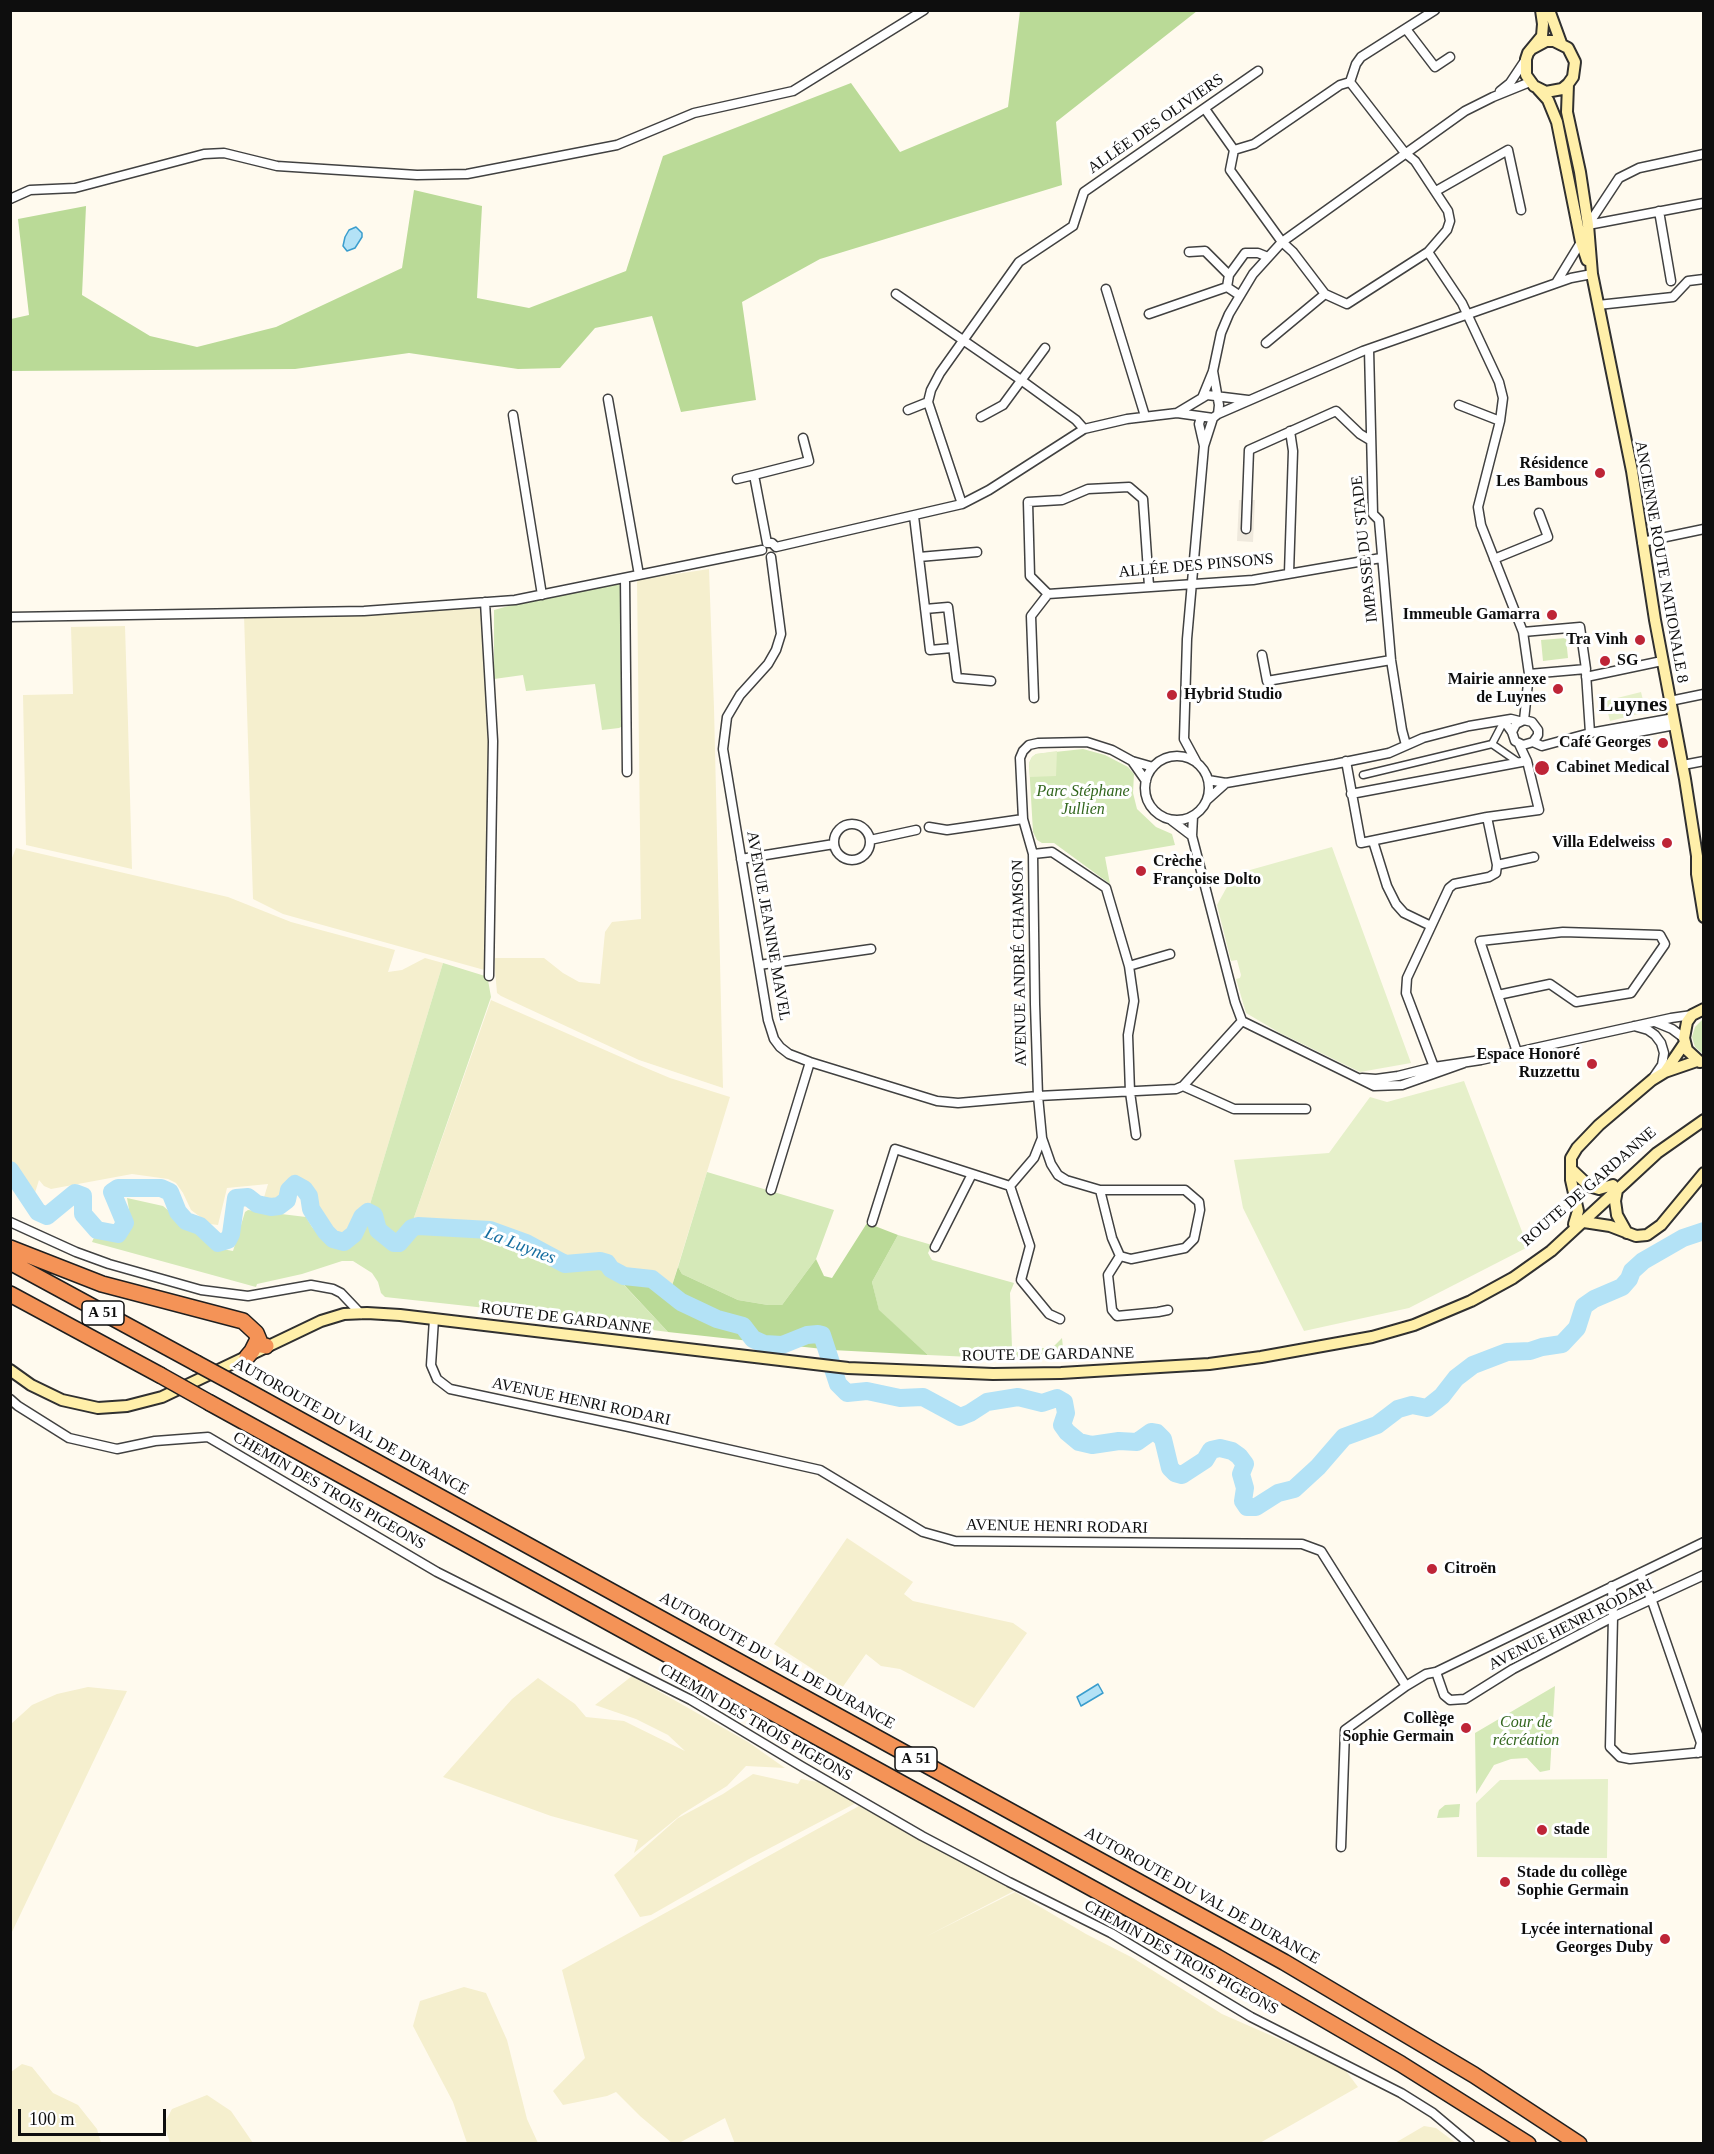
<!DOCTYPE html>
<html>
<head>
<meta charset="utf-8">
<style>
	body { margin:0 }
	#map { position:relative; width:1714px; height:2154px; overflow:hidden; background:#fffaee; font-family:"Times New Roman",serif }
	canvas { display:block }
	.frame { position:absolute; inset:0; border:12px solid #0e0e0e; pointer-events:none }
	.scale { position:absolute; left:18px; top:2109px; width:148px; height:27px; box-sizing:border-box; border:3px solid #0e0e0e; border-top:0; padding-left:8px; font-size:18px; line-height:21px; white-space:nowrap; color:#0e0e0e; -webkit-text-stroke:4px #fff; paint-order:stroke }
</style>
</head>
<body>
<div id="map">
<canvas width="1714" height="2154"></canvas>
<div class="frame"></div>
<div class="scale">100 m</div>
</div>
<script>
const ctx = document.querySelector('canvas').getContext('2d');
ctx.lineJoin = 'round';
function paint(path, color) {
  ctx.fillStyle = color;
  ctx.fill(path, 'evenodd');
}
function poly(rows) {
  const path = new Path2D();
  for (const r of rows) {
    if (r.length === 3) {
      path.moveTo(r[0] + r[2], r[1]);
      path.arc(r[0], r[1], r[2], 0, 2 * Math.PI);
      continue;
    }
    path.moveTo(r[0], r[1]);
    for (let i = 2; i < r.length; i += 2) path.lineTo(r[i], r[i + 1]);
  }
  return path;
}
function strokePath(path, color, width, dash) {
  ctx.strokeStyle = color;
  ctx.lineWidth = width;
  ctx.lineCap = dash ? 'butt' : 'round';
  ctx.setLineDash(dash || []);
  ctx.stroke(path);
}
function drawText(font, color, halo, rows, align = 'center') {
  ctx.font = font + ' "Times New Roman",serif';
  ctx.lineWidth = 6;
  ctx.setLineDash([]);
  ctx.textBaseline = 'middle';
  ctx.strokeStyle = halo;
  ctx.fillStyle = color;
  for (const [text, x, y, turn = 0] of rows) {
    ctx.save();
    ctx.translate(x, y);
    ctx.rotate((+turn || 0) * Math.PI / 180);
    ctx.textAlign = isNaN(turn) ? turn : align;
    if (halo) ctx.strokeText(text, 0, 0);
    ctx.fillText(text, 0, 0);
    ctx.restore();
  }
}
const farmland = poly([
	[709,569,714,708,723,1088,639,1060,501,996,497,993,495,970,495,958,544,958,563,973,579,982,600,984,605,932,612,922,641,919,637,580],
	[467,608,480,609,483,612,486,629,489,778,488,971,283,914,253,899,244,615],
	[125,626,128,723,132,869,26,845,23,695,73,694,71,627],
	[16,848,228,897,291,922,395,950,388,972,402,970,425,958,443,963,368,1211,363,1214,349,1236,342,1239,329,1233,315,1210,311,1191,298,1183,288,1186,281,1199,269,1205,262,1204,268,1184,227,1188,218,1225,210,1224,191,1210,183,1193,176,1183,168,1179,132,1174,51,1189,44,1186,39,1180,33,1199,11,1166,10,863],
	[491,1000,639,1065,670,1078,730,1097,670,1292,648,1276,627,1276,613,1268,609,1259,567,1262,525,1240,490,1228,447,1227,420,1223,411,1226],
	[847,1538,913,1582,904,1594,913,1601,1013,1623,1027,1633,974,1708,900,1669,881,1666,866,1654,842,1688,774,1644],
	[632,1676,748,1742,785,1768,746,1766,727,1786,682,1814,634,1853,638,1840,551,1816,443,1777,512,1699,538,1678,575,1704,586,1717,624,1721,685,1751,668,1735,636,1719,595,1705],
	[88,1687,127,1691,11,1934,11,1724,32,1705,57,1694],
	[753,1774,798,1784,801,1779,823,1783,856,1803,749,1859,651,1915,640,1917,614,1875,678,1818,723,1794],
	[859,1806,1014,1891,925,1937,1015,1892,1086,1934,1133,1958,1222,2014,1343,2067,1358,2087,1258,2144,735,2144,725,2118,679,2143,672,2143,640,2116,616,2092,607,2096,563,2105,553,2091,585,2058,562,1970],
	[464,1987,486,1993,507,2040,527,2119,538,2143,467,2143,453,2102,413,2026,420,2001],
	[22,2064,32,2067,53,2093,78,2105,97,2129,101,2143,11,2143,11,2072],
	[207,2095,231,2111,253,2143,170,2143,164,2124,172,2109],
	[1424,2126,1436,2128,1456,2143,1395,2143]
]);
const green = poly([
	[614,582,619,584,622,592,623,726,619,728,602,730,595,684,526,691,523,675,494,679,494,610,534,599,614,585],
	[1566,638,1568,658,1543,661,1541,640],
	[1083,749,1105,755,1128,767,1134,774,1133,793,1137,809,1156,827,1172,834,1175,845,1105,857,1110,884,1054,843,1042,843,1037,840,1033,832,1029,763,1032,757,1036,754],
	[443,963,485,976,488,980,491,997,411,1226,401,1239,396,1241,389,1234,381,1231,374,1213,368,1211],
	[1703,1019,1703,1054,1695,1047,1692,1037,1695,1027],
	[707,1172,834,1210,816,1259,782,1305,768,1305,738,1300,682,1274,678,1267],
	[127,1198,163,1206,212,1247,233,1251,245,1212,248,1210,306,1217,312,1227,328,1244,340,1247,352,1240,368,1215,372,1217,377,1231,395,1246,399,1246,418,1229,447,1232,456,1230,490,1233,535,1250,564,1266,606,1266,668,1332,622,1326,614,1322,385,1297,381,1293,378,1282,372,1273,353,1261,342,1261,302,1274,257,1284,256,1287,92,1242,96,1233,104,1236,123,1235,132,1227],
	[898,1235,932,1245,928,1253,932,1260,1014,1283,1010,1293,1012,1348,1052,1348,1062,1338,1064,1357,1014,1359,928,1355,879,1311,872,1282],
	[1555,1686,1550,1770,1540,1772,1527,1758,1511,1759,1494,1765,1476,1794,1475,1733],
	[1460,1804,1459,1817,1437,1818,1439,1810,1445,1805]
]);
const forest = poly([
	[1020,11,1197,11,1056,122,1062,185,820,259,742,302,756,400,681,412,652,316,595,328,560,368,518,369,409,353,295,369,11,371,11,319,29,315,18,219,86,206,82,295,150,336,197,347,276,327,402,268,414,190,482,206,477,298,529,308,626,271,663,156,851,83,900,152,1008,107],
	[867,1223,898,1235,872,1282,879,1310,928,1355,832,1350,668,1332,613,1273,612,1266,628,1276,648,1276,670,1292,678,1267,682,1274,738,1300,768,1305,782,1305,816,1259,824,1276,832,1278]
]);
const pitch = poly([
	[1641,692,1646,712,1610,721,1605,701],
	[1057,751,1056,776,1030,777,1029,763,1032,757,1036,754],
	[1332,847,1348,891,1411,1063,1360,1072,1280,1033,1246,1013,1236,979,1240,978,1241,975,1237,960,1231,961,1217,905,1228,885,1250,870],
	[1464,1081,1528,1247,1409,1308,1304,1331,1243,1208,1234,1160,1329,1153,1370,1097,1387,1102],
	[1608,1779,1607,1858,1477,1857,1476,1803,1500,1780]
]);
const plaza = poly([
	[1239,500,1255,500,1253,542,1237,541]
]);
const water = poly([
	[356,227,362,233,362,237,355,248,347,251,343,246,345,237,349,230,356,227],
	[1098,1684,1103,1693,1081,1706,1077,1697,1098,1684]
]);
const river = poly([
	[10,1170,38,1212,47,1216,75,1193,83,1196,83,1214,97,1230,118,1234,125,1223,112,1192,118,1188,161,1188,170,1192,178,1212,186,1221,200,1226,218,1243,228,1240,231,1234,236,1198,248,1197,257,1204,271,1207,279,1206,287,1200,289,1190,295,1184,304,1189,309,1196,311,1209,326,1232,333,1239,344,1242,354,1234,362,1217,368,1212,374,1215,378,1230,394,1243,399,1243,412,1228,418,1226,490,1230,526,1243,565,1264,600,1261,607,1263,611,1269,624,1276,652,1279,681,1302,717,1319,743,1326,753,1339,764,1344,782,1345,807,1335,818,1334,822,1335,838,1384,847,1393,867,1391,900,1398,923,1397,960,1417,970,1413,987,1402,1018,1397,1042,1403,1057,1398,1064,1402,1066,1413,1062,1425,1067,1432,1079,1442,1092,1445,1119,1441,1137,1442,1151,1432,1157,1433,1163,1439,1170,1468,1175,1473,1182,1475,1205,1460,1211,1450,1220,1448,1232,1451,1239,1456,1245,1464,1241,1474,1245,1488,1243,1501,1247,1507,1256,1507,1278,1493,1294,1489,1318,1467,1344,1437,1377,1425,1398,1409,1412,1405,1427,1408,1442,1396,1456,1378,1473,1365,1507,1352,1530,1351,1542,1347,1562,1344,1577,1328,1584,1306,1594,1299,1622,1287,1629,1279,1632,1271,1643,1261,1683,1238,1704,1231]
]);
const pedestrian = poly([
	[1492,744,1518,762],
	[1363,775,1492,744,1504,721]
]);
const minor = poly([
	[1406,29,1435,67,1450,57],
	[1350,82,1405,153,1415,161,1448,211,1450,221,1447,230,1428,252,1347,304,1325,294,1293,252,1282,242,1230,170,1234,150,1254,144,1340,85,1350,82],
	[1350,82,1356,64,1361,57,1435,10],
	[1500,91,1510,83,1526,59],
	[1205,109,1234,150],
	[1436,191,1508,150,1521,210],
	[10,199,30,190,75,188,204,154,224,153,277,166,417,175,467,174,617,145,694,113,793,91,924,10],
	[1659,211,1671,281],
	[1588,225,1619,178,1639,168,1704,154],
	[1588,225,1704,203],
	[1189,252,1205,251,1229,275,1227,287,1239,295],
	[1428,252,1462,303,1499,382,1503,398,1500,421,1478,507,1481,525,1523,632,1529,674,1524,720],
	[1229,275,1245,253,1258,253,1268,257],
	[1556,283,1581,242],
	[1106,289,1145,416],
	[896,294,1021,380,1076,420,1084,429],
	[1598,305,1673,297,1688,281,1704,279],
	[1149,314,1227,287],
	[1266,343,1325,294],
	[1369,349,1373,514,1379,520,1391,660,1402,730,1406,745],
	[1213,371,1219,405,1218,414],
	[1202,398,1213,371,1221,333,1229,314,1253,274,1282,242,1465,111,1493,97,1530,82],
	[608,399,639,575],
	[1459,405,1500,421],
	[908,410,928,402],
	[1177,413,1207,395,1248,400],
	[513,415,542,595],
	[981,417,1003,405,1045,348],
	[1201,417,1199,424,1204,446],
	[754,475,809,461,803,438],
	[737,479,754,475,767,543],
	[962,504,928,402,931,390,940,373,1019,262,1073,226,1084,192,1258,71],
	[914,516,930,650,952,648],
	[1246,529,1249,450,1336,411,1360,434,1370,440],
	[1642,542,1704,529],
	[767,543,772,543,776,547,962,504,989,490,1084,429,1127,419,1177,413,1213,418,1218,414,1363,351,1571,278,1592,274],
	[771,557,781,634,776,650,768,664,740,695,727,717,723,749,768,1020,774,1039,780,1047,789,1054,810,1062,937,1101,958,1103,1038,1096,1176,1089,1183,1086,1242,1021],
	[919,557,977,552],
	[1494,559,1548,537,1539,513],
	[1289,573,1293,451,1290,431],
	[625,578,627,772],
	[1048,594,1253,580,1381,558],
	[1048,594,1030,576,1028,502,1062,500,1088,489,1129,487,1143,499,1149,586],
	[485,602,493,741,489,976],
	[925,609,948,607,957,678,991,681],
	[10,617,364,611,515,600,762,550],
	[1523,632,1580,627,1586,669,1529,674],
	[1262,655,1267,681,1391,660],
	[1586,673,1590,733],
	[1586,677,1662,661],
	[1034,698,1031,616,1048,594],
	[1670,701,1704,694],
	[1504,721,1512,732,1515,741,1523,745,1533,742,1538,735,1538,730,1532,722,1524,720,1516,724,1512,732],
	[1604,733,1617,736,1675,725],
	[1533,742,1542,746,1590,733,1674,718],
	[1177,788,32],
	[1132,761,1146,781],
	[1346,761,1361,843,1487,817,1539,810,1527,761,1519,744],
	[1197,763,1184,739,1187,639,1204,446,1213,418],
	[1683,765,1704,761],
	[1208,780,1226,783,1335,764,1389,753,1423,738,1469,726,1511,719,1519,721],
	[1351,794,1527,761],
	[1207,800,1226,783],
	[1193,816,1192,836,1235,1002,1242,1021,1374,1086,1402,1085,1464,1063],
	[1171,820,1192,836],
	[852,842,18],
	[929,827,947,830,1023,819],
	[870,840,916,830],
	[1373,841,1387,886,1396,904,1404,913,1431,926],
	[1033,854,1052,852,1106,888,1129,966,1134,1001,1128,1035,1130,1092,1136,1135],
	[741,859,834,844],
	[1497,865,1534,857],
	[759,965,871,949],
	[1129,966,1170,954],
	[1498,995,1550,984,1576,1002,1631,993,1665,944,1660,935,1563,932,1480,941,1517,1052],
	[1655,1022,1672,1029,1684,1038],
	[1634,1026,1648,1030,1655,1035,1661,1043,1664,1053,1662,1065,1653,1078],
	[1434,1067,1406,993,1407,978,1449,888,1454,884,1489,877,1496,873,1497,865,1487,817],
	[1362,1078,1376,1079,1398,1076,1434,1067,1481,1060,1671,1018,1692,1015],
	[1183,1086,1234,1109,1306,1109],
	[1042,1138,1051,1164,1058,1175,1066,1180,1100,1190,1185,1190,1199,1202,1200,1210,1194,1239,1185,1248,1131,1259,1120,1256,1112,1238,1100,1190],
	[1010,1186,1030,1246,1021,1280,1049,1314,1060,1319],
	[771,1190,810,1062],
	[10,1222,76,1252,109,1264,201,1290,248,1296,311,1285,333,1289,341,1293,361,1314],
	[872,1222,895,1149,1010,1186,1034,1158,1042,1138,1038,1096,1035,1004,1033,854,1023,819,1020,758,1023,751,1029,745,1038,743,1087,742,1112,750,1132,761,1153,767],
	[935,1247,972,1174],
	[1120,1256,1108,1275,1112,1310,1117,1316,1158,1312,1168,1310],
	[434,1319,431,1365,437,1379,450,1389,629,1427,820,1470,923,1532,955,1541,1302,1544,1321,1551,1406,1686,1345,1730,1341,1847],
	[10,1399,18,1406,69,1438,117,1449,155,1441,208,1437,437,1572,691,1700,801,1766,922,1836,1009,1882,1111,1933,1251,2017,1401,2093,1433,2113,1470,2144],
	[1640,1573,1652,1601,1701,1743,1698,1753],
	[1612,1586,1613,1617,1610,1747,1620,1757,1630,1759,1704,1752],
	[1436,1672,1444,1695,1450,1700,1465,1699,1513,1669,1613,1617,1704,1575],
	[1406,1686,1426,1674,1436,1672,1704,1542]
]);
const secondary = poly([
	[1549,10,1561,43],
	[1533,48,1546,41,1554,41,1568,48,1575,62,1573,77,1568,84,1562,89,1546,92,1534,86,1526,75,1526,59,1528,53,1542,36,1543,24,1541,10],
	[1568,84,1567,112,1580,172,1588,225,1592,274,1632,471,1655,620,1685,779,1697,856,1697,874,1704,917],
	[1538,89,1548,100,1557,122,1581,242,1587,260],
	[1700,1062,1687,1050,1684,1038,1687,1022,1692,1015,1704,1009],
	[1665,1072,1684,1044],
	[1571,1169,1589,1186,1599,1189,1613,1185],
	[1617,1190,1615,1201,1617,1215,1627,1233],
	[1584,1222,1610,1226,1636,1236,1647,1235,1661,1225,1704,1173],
	[1574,1224,1578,1211,1571,1180,1571,1158,1577,1148,1599,1125,1652,1080,1665,1072,1697,1061],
	[10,1370,31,1385,62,1400,98,1408,127,1406,162,1397,321,1321,344,1314,367,1313,400,1315,848,1368,993,1374,1061,1373,1209,1364,1261,1357,1372,1337,1414,1325,1471,1301,1513,1278,1551,1251,1657,1153,1704,1120]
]);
const motorway = poly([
	[10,1248,102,1284,243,1321,256,1333,261,1345,266,1346],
	[10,1262,196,1363],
	[10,1294,160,1375],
	[247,1357,252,1351,258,1339],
	[244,1389,1284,1962,1474,2075,1579,2144],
	[210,1403,1217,1957,1401,2064,1528,2144]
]);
const motorwayBridge = poly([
	[196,1363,244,1389],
	[160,1375,210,1403]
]);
const markers = [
	[1600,473,6,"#be2537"],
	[1552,615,6,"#be2537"],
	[1640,640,6,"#be2537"],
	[1605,661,6,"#be2537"],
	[1558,689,6,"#be2537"],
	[1172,695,6,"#be2537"],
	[1663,743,6,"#be2537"],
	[1542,768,8,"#be2537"],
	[1667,843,6,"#be2537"],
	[1141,871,6,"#be2537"],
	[1592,1064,6,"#be2537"],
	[1432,1569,6,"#be2537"],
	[1466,1728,6,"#be2537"],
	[1542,1830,6,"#be2537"],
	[1505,1882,6,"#be2537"],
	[1665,1939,6,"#be2537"]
];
const shields = [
	[103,1313,42],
	[916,1759,42]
];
const shieldNames = [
	["A 51",103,1313],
	["A 51",916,1759]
];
const streetNames = [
	["ALLÉE DES OLIVIERS",1156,124,-35],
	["IMPASSE DU STADE",1365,549,-96],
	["ANCIENNE ROUTE NATIONALE 8",1661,562,80],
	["ALLÉE DES PINSONS",1196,566,-5],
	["AVENUE JEANINE MAVEL",768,926,80],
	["AVENUE ANDRÉ CHAMSON",1020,963,-91],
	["ROUTE DE GARDANNE",1589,1187,-41],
	["ROUTE DE GARDANNE",566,1319,7],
	["ROUTE DE GARDANNE",1048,1355,-1],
	["AVENUE HENRI RODARI",581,1402,12],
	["AUTOROUTE DU VAL DE DURANCE",351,1427,29],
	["CHEMIN DES TROIS PIGEONS",329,1491,30],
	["AVENUE HENRI RODARI",1057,1527,1],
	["AVENUE HENRI RODARI",1571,1625,-27],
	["AUTOROUTE DU VAL DE DURANCE",777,1661,29],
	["CHEMIN DES TROIS PIGEONS",756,1723,30],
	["AUTOROUTE DU VAL DE DURANCE",1202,1896,29],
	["CHEMIN DES TROIS PIGEONS",1181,1958,29]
];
const poiNames = [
	["Résidence",1588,464],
	["Les Bambous",1588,482],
	["Immeuble Gamarra",1540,615],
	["Tra Vinh",1628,640],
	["SG",1617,661,"left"],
	["Mairie annexe",1546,680],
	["de Luynes",1546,698],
	["Hybrid Studio",1184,695,"left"],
	["Café Georges",1651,743],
	["Cabinet Medical",1556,768,"left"],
	["Villa Edelweiss",1655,843],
	["Crèche",1153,862,"left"],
	["Françoise Dolto",1153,880,"left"],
	["Espace Honoré",1580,1055],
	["Ruzzettu",1580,1073],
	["Citroën",1444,1569,"left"],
	["Collège",1454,1719],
	["Sophie Germain",1454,1737],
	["stade",1554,1830,"left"],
	["Stade du collège",1517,1873,"left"],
	["Sophie Germain",1517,1891,"left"],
	["Lycée international",1653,1930],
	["Georges Duby",1653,1948]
];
const parkNames = [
	["Parc Stéphane",1083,792],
	["Jullien",1083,810],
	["Cour de",1526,1723],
	["récréation",1526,1741]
];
const waterNames = [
	["La Luynes",520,1246,21]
];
const districtNames = [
	["Luynes",1633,705]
];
paint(farmland, '#f5efce');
paint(green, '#d5e9b8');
paint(forest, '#bada97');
paint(pitch, '#e6f0ca');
paint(plaza, '#efe9dd');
paint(water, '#b3e2f6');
strokePath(water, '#3a9dcd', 1.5);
strokePath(river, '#b3e2f6', 18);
strokePath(pedestrian, '#414141', 9);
strokePath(minor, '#414141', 11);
strokePath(secondary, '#303030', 14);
strokePath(motorway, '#1f1f1f', 18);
strokePath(pedestrian, '#fff', 6);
strokePath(minor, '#fff', 8);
strokePath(secondary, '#ffefa9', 10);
strokePath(motorway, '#f49357', 15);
strokePath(motorwayBridge, '#1f1f1f', 18, []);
strokePath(motorwayBridge, '#f49357', 15);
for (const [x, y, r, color] of markers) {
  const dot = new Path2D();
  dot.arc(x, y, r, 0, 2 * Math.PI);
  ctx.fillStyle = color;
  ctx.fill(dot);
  strokePath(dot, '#fff', 2);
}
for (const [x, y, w] of shields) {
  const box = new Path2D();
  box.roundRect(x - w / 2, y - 12, w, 24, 4.5);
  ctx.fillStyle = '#fff';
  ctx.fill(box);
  strokePath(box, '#0e0e0e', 1.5);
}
drawText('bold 15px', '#0e0e0e', null, shieldNames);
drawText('16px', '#0e0e0e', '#fff', streetNames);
drawText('bold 16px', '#0e0e0e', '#fff', poiNames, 'right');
drawText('italic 16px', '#32661e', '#fff', parkNames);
drawText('italic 18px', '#166ea0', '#fff', waterNames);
drawText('bold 22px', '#0e0e0e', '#fff', districtNames);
</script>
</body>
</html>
